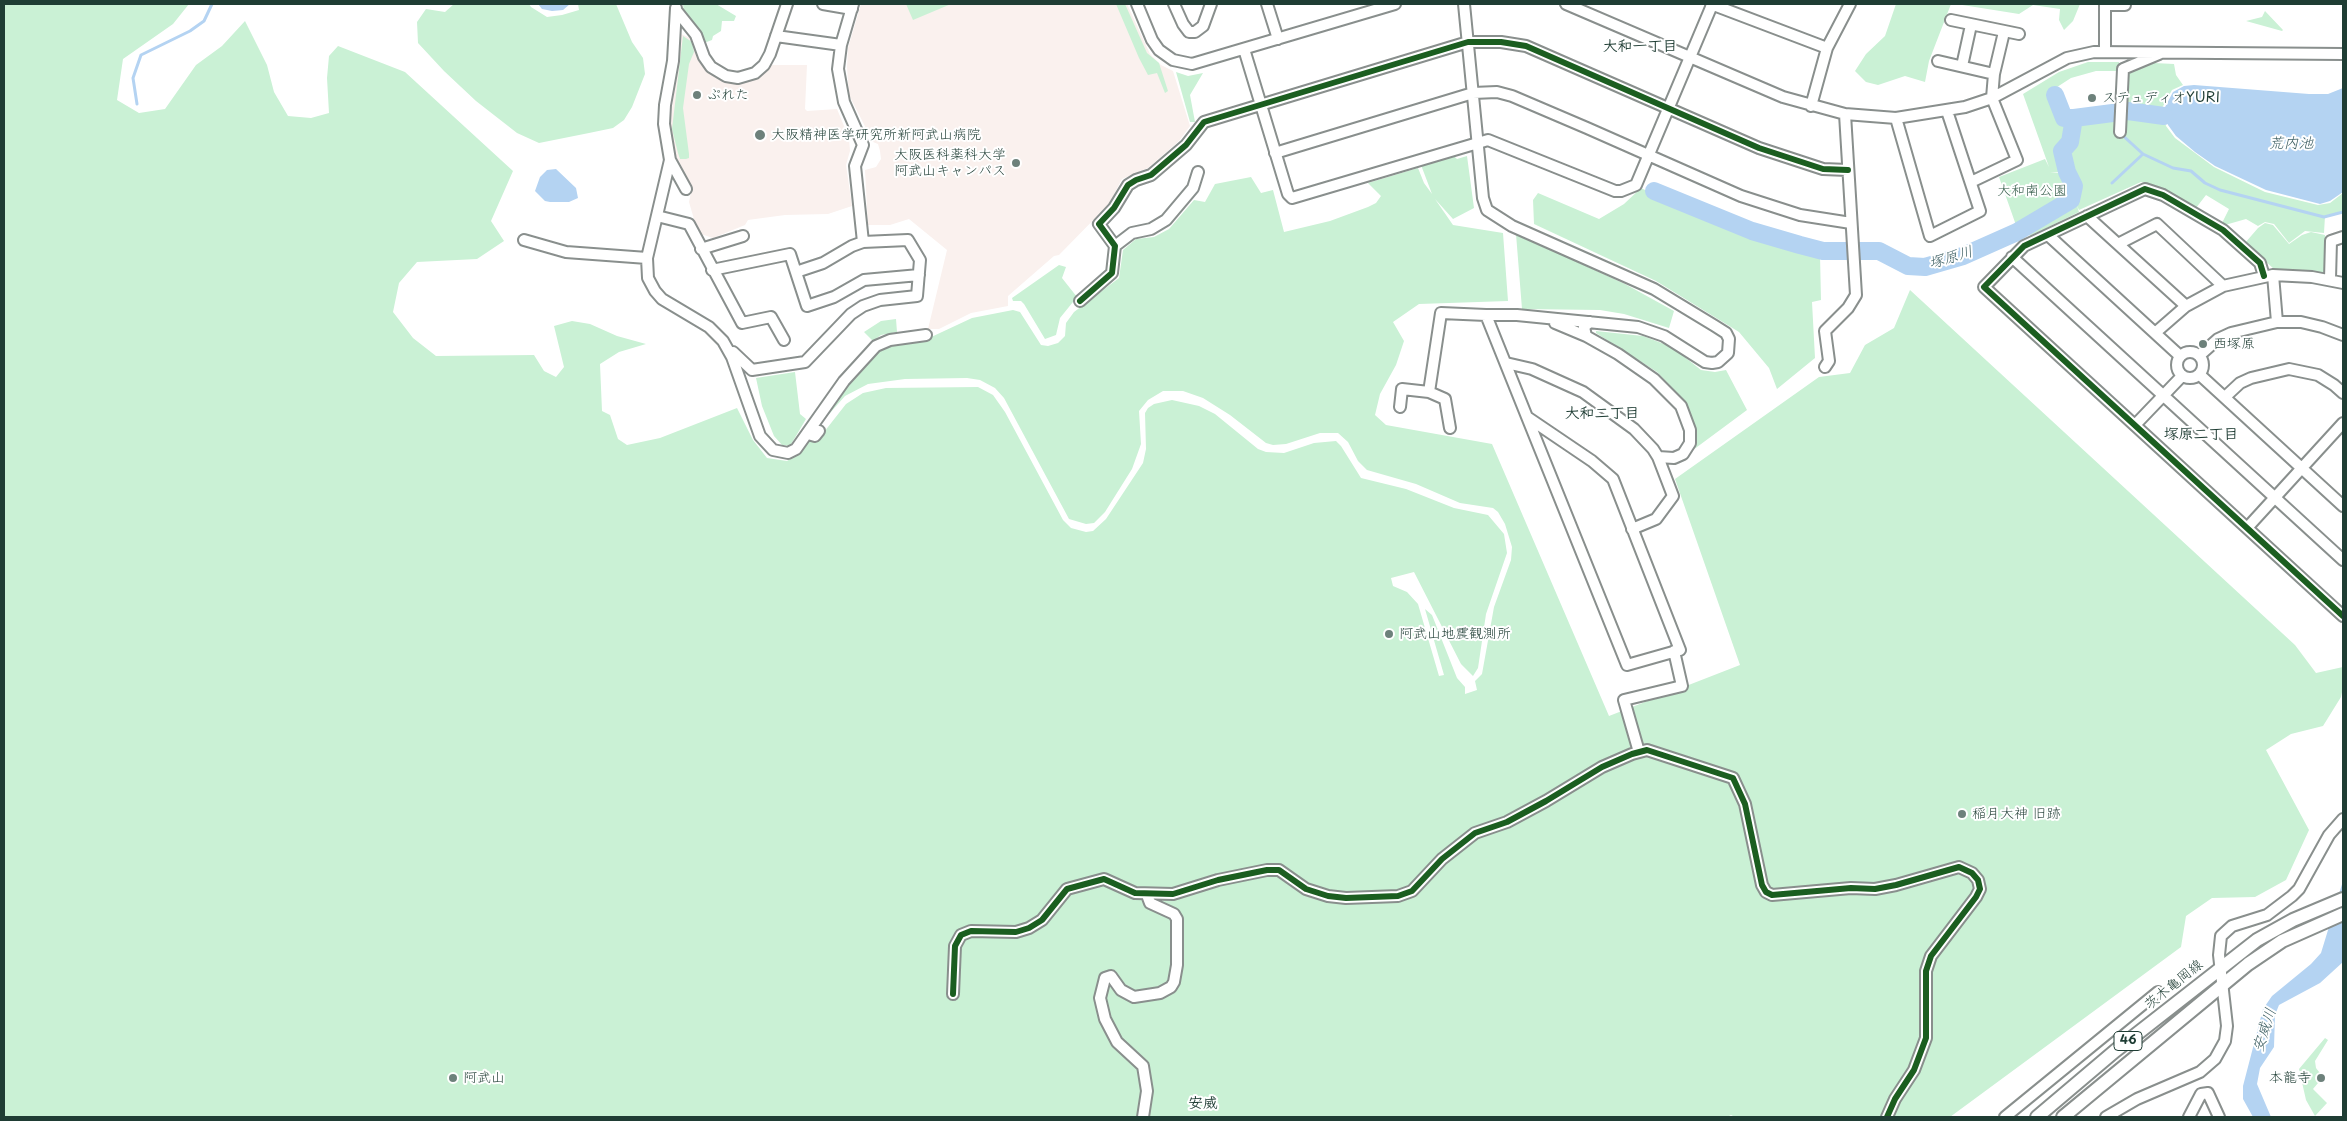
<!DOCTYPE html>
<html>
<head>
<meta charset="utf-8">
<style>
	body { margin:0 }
	#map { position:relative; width:2347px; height:1121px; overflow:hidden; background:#fff; font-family:"Playpen Sans",sans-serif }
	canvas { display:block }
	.frame { position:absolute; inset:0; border:5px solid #1f3d34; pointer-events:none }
</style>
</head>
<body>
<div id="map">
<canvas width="2347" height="1121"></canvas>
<div class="frame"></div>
</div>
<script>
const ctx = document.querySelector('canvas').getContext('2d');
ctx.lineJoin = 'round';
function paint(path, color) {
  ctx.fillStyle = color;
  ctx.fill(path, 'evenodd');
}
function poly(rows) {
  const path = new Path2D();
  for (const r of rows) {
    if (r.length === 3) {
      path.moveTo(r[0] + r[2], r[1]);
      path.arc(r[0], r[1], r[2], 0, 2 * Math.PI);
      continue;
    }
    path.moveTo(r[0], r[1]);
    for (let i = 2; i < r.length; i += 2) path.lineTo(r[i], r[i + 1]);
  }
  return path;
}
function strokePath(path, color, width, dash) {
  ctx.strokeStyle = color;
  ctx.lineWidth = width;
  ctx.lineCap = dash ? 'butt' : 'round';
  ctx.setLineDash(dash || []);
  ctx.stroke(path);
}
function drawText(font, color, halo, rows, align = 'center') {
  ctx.font = font + ' "Playpen Sans","Klee One",sans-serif';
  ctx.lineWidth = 4;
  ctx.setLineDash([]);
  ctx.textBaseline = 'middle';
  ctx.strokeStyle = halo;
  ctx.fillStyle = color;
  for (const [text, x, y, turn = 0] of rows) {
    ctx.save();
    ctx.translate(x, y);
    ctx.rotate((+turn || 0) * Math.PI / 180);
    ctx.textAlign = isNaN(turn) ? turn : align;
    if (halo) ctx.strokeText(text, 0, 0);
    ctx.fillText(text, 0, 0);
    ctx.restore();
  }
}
const built = poly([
	[861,4,1127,4,1150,54,1161,65,1173,71,1190,126,1179,141,1148,168,1122,179,1109,204,1059,255,1054,256,1008,296,1008,306,971,313,939,329,928,329,947,250,909,219,890,225,868,225,865,170,876,167,881,159,880,151,878,144,873,142,849,95,847,67,848,48],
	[681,34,693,39,700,59,708,71,726,82,742,82,753,79,769,65,807,65,805,109,807,111,837,109,849,138,850,151,846,165,852,206,828,214,785,215,748,220,745,225,713,238,698,233,689,202,692,187,676,156,670,124]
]);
const green = poly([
	[4,4,189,4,173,24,123,59,117,100,139,113,165,109,196,65,222,46,245,21,267,65,274,92,288,116,311,118,329,113,327,78,329,56,338,46,405,72,513,171,491,221,504,241,477,259,417,262,399,283,393,312,413,338,436,356,534,355,544,371,556,377,564,367,554,326,572,321,590,324,617,336,646,344,619,352,600,364,602,411,610,415,618,439,627,445,660,438,737,408,753,440,767,458,787,461,798,454,807,442,817,441,846,404,863,393,886,388,978,387,993,395,1005,412,1063,520,1071,528,1086,532,1093,531,1106,519,1143,463,1146,449,1145,413,1148,408,1154,404,1172,400,1199,406,1215,414,1258,449,1266,452,1284,453,1314,443,1336,441,1341,446,1361,478,1406,489,1454,508,1488,515,1504,534,1507,553,1486,614,1478,668,1473,676,1461,664,1414,572,1391,578,1393,586,1407,592,1418,604,1439,676,1444,675,1425,609,1432,615,1457,678,1465,687,1465,694,1477,690,1475,681,1482,674,1494,607,1511,560,1512,547,1505,524,1498,512,1493,508,1460,503,1416,484,1367,470,1358,461,1348,442,1338,433,1320,433,1286,444,1273,445,1266,443,1230,415,1203,398,1183,391,1163,391,1148,400,1139,411,1141,444,1132,469,1105,512,1094,523,1086,524,1069,519,1004,398,995,388,980,380,967,378,905,379,868,384,845,396,816,429,838,394,876,350,890,344,927,339,972,318,1013,310,1020,312,1041,345,1048,346,1058,343,1065,336,1066,323,1074,312,1119,278,1123,250,1136,239,1154,237,1169,229,1194,200,1205,202,1215,184,1251,177,1261,193,1273,190,1284,232,1330,221,1368,207,1376,203,1381,196,1368,183,1418,168,1424,183,1432,194,1421,165,1454,156,1457,159,1467,156,1474,208,1453,219,1435,199,1453,225,1503,233,1508,301,1419,304,1393,322,1404,341,1396,365,1380,394,1375,415,1386,425,1492,444,1609,716,1740,665,1675,479,1819,377,1850,373,1865,345,1894,328,1910,290,2295,645,2316,673,2343,667,2343,687,2341,697,2323,726,2291,734,2266,750,2309,830,2286,880,2255,897,2212,898,2186,916,2181,947,1950,1117,1735,1117,1731,1115,1727,1117,4,1117],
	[454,4,529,4,531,7,547,17,562,15,579,10,578,4,616,4,632,42,643,58,645,74,632,107,624,120,613,128,589,133,539,143,517,133,476,101,444,71,418,43,417,22,426,9,445,12],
	[683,4,716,4,736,16,734,21,722,21,721,31,713,36,712,40,704,43,684,13],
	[906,4,951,4,913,20],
	[1116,4,1125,4,1147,53,1159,63,1168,91,1165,93,1157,73,1148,75,1139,58],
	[1896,4,1951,4,1929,61,1925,82,1905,76,1878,85,1866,82,1855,71,1866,54,1885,36],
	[1956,4,2080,4,2073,21,2064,30,2059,20,2060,9,2033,5,2019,14],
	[2265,11,2283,30,2282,31,2246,21,2262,17],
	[683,36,692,42,694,52,689,64,683,108,689,154,689,158,686,159,680,159,678,153,672,129],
	[2088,62,2119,62,2118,71,2096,71,2071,78,2054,89,2053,95,2064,123,2073,125,2109,118,2114,115,2116,133,2125,134,2128,72,2154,63,2174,64,2176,75,2183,85,2172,90,2162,108,2166,126,2175,138,2214,167,2265,192,2318,205,2330,203,2343,193,2343,211,2325,216,2324,233,2305,231,2289,243,2274,224,2265,222,2258,226,2246,219,2225,225,2222,223,2229,209,2206,195,2196,208,2159,187,2141,182,2079,210,2077,206,2079,212,2030,236,2027,229,2075,203,2068,184,2060,172,2050,173,2060,173,2067,186,2069,198,2017,228,1999,177,2045,159,2049,167,2023,94,2059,72],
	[1176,72,1188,76,1203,73,1190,95,1195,122,1190,122],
	[1641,188,1704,219,1747,236,1788,248,1820,255,1821,300,1812,302,1815,358,1777,389,1769,368,1739,332,1656,281,1534,224,1533,200,1538,193,1599,219,1624,204],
	[2265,223,2273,225,2289,244,2302,235,2311,232,2325,235,2325,272,2320,274,2274,269,2245,243,2258,228],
	[1516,234,1625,284,1674,311,1669,328,1624,314,1600,310,1522,309],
	[1059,265,1066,267,1062,278,1077,297,1060,318,1056,335,1045,339,1024,304,1021,301,1013,301,1012,298],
	[896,319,897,332,881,335,873,341,864,332,881,321],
	[1596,331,1643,336,1672,347,1701,370,1715,372,1726,370,1747,410,1693,450,1696,430,1684,400,1657,372,1596,333],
	[795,372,800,414,806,419,790,446,782,445,774,436,762,406,756,378],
	[2325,1038,2328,1040,2315,1061,2316,1068,2323,1077,2313,1089,2327,1103,2315,1116,2306,1100,2299,1069]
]);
const water = poly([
	[538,4,570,4,563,10,552,11,542,9],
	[2194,85,2309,94,2328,94,2343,88,2343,192,2330,201,2320,204,2266,190,2215,166,2195,152,2176,136,2168,125,2164,109,2173,92,2184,86],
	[2109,106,2114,112,2109,117,2075,123,2071,120,2070,117,2074,113],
	[556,169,576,188,578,198,569,202,550,202,545,201,535,191,540,177,547,170],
	[2343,881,2343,962,2320,983,2279,1005,2275,1015,2274,1047,2260,1068,2257,1084,2271,1117,2253,1117,2243,1099,2243,1086,2263,1009,2272,996,2311,964,2321,953]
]);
const stream = poly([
	[137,104,133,78,141,55,190,31,204,21,212,4],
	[2120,133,2143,154,2173,168,2191,171,2205,183,2220,190,2324,217,2343,212],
	[2112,183,2143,154]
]);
const river = poly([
	[2055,95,2064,118,2074,118],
	[1654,191,1752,231,1800,245,1823,251,1879,251,1908,266,1925,267,1963,256,2017,232,2071,200,2074,186,2067,172,2062,151,2070,142,2074,118,2128,111,2164,116]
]);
const minor = poly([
	[823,4,852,9],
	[853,4,841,45,838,69,844,102,863,145,855,166,863,242],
	[1137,4,1152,40,1159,50,1173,60,1192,64,1395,4],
	[1174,4,1183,24,1189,32,1195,32,1203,26,1211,4],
	[1267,4,1278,39],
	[1464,4,1483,198,1487,210,1512,226,1654,289,1715,326,1726,333,1729,339,1728,353,1718,362,1712,363,1705,362,1664,336,1638,327,1517,315,1486,315,1527,417],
	[1566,4,1783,97,1845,114,1896,118,1965,107,1992,98,2067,58,2094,52,2343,54],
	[1711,4,1827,48],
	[2105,5,2125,5],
	[676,8,673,61,665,105,664,124,670,160,686,189],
	[676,10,696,35,704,57,711,67,726,76,738,78,755,73,764,65,770,54,787,4],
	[1951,20,2019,34],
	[776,36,841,45],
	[1244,49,1288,194,1292,198,1488,140,1615,191,1621,191,1636,185,1712,5],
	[2105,51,2105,4],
	[1938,61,1994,74],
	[1962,66,1971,25],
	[1811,106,1827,48,1850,4],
	[1896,118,1930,236,1980,211,1947,111],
	[2120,132,2123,69,2159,54],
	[1275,153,1473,93,1497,92,1512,96,1587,128,1741,196,1800,215,1851,223],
	[670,160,647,258,648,278,655,291,662,299,709,327,723,341,732,357,760,436,773,450,788,453,796,449,844,381,876,346,890,340,926,335],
	[1971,182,2017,160,1992,98,1994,74,2004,32],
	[657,216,689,224,742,323,771,317,784,340],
	[2087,216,2186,306],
	[2048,235,2180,356],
	[524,240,566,252,647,258],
	[2118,244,2157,224,2223,286],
	[1115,246,1132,233,1151,229,1166,220,1193,188,1198,172],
	[701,249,743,236],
	[2012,257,2343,560],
	[712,270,790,254,807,306,834,297,864,280,919,275],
	[2273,275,2277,322],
	[2264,276,2260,263,2223,230,2163,195,2145,189,2024,246,1984,287,2343,616],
	[2330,279,2331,241,2343,237],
	[1080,301,1112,273,1115,246,1099,224,1114,208,1128,185,1136,180,1151,175,1186,145,1204,122,1468,42,1501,42,1526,46,1759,148,1823,169,1848,170],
	[1590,322,1584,327,1586,336,1618,354,1654,379,1681,406,1690,430,1690,443,1683,454,1674,458,1658,457],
	[1555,323,1586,336],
	[2155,333,2186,306,2223,286,2273,275,2312,277,2343,283],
	[2190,365,13],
	[733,352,752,370,805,362,851,314,863,306,880,300,917,296,920,260,908,240,863,242,852,246,823,263,796,272],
	[2200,355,2218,339,2231,333,2277,322,2301,322,2322,327,2343,335],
	[1506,363,1532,369,1583,392,1634,429,1653,449,1658,457,1673,496,1656,519,1632,529],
	[1825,367,1829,361,1825,331,1848,308,1856,295,1845,114],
	[2200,375,2343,506],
	[1429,392,1445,399,1450,428],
	[2225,397,2240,383,2251,378,2289,369,2318,375,2334,385,2343,393],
	[1400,407,1402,389,1429,392,1441,313,1486,315],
	[1527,417,1592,461,1613,479,1680,650,1627,665,1527,417],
	[2135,425,2182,376],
	[808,434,815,436,819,431],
	[2247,528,2343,423],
	[1639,752,1624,700,1682,686,1674,651],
	[953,994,955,946,961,935,971,931,1016,932,1029,928,1042,920,1067,889,1104,879,1135,893,1173,894,1218,880,1267,870,1279,870,1306,889,1328,896,1346,898,1398,896,1412,891,1442,859,1475,833,1507,822,1546,801,1602,767,1632,754,1647,750,1733,778,1745,804,1762,885,1766,892,1772,895,1851,888,1875,889,1896,885,1959,867,1972,873,1978,880,1980,889,1976,897,1931,956,1926,971,1926,1038,1914,1070,1895,1099,1887,1117],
	[1143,1117,1147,1091,1143,1066,1117,1042,1105,1019,1100,998,1105,978,1111,976,1121,990,1134,997,1160,993,1171,987,1174,982,1177,965,1177,919,1174,914,1150,903,1147,895],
	[2005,1117,2158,992],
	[2106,1117,2137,1099,2200,1072,2215,1059,2225,1041,2227,1026,2219,955,2221,936,2232,926,2267,915,2292,896,2299,889,2329,835,2343,819],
	[2189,1117,2201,1094,2208,1093,2219,1117]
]);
const major = poly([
	[2037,1117,2115,1051,2257,940,2293,920,2343,899],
	[2063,1117,2248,964,2282,941,2343,914]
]);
const cycleway = poly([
	[2264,276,2260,263,2223,230,2163,195,2145,189,2024,246,1984,287,2343,616],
	[1080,301,1112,273,1115,246,1099,224,1114,208,1128,185,1136,180,1151,175,1186,145,1204,122,1468,42,1501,42,1526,46,1759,148,1823,169,1848,170],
	[953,994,955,946,961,935,971,931,1016,932,1029,928,1042,920,1067,889,1104,879,1135,893,1173,894,1218,880,1267,870,1279,870,1306,889,1328,896,1346,898,1398,896,1412,891,1442,859,1475,833,1507,822,1546,801,1602,767,1632,754,1647,750,1733,778,1745,804,1762,885,1766,892,1772,895,1851,888,1875,889,1896,885,1959,867,1972,873,1978,880,1980,889,1976,897,1931,956,1926,971,1926,1038,1914,1070,1895,1099,1887,1117]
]);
const markers = [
	[697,95,5,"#6d817b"],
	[2092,98,5,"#6d817b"],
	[760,135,6,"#6d817b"],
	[1016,163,5,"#6d817b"],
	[2203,344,5,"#6d817b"],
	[1389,634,5,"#6d817b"],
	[1962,814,5,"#6d817b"],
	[453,1078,5,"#6d817b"],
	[2321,1078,5,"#6d817b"]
];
const shields = [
	[2128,1041,28]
];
const shieldNames = [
	["46",2128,1041]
];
const poiNames = [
	["ぷれた",707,95],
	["ステュディオYURI",2102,98],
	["大阪精神医学研究所新阿武山病院",771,135],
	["大阪医科薬科大学",1006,155,"right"],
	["阿武山キャンパス",1006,171,"right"],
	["西塚原",2213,344],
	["阿武山地震観測所",1399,634],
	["稲月大神 旧跡",1972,814],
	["阿武山",463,1078],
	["本龍寺",2311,1078,"right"]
];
const parkNames = [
	["大和南公園",2032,191]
];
const streetNames = [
	["茨木亀岡線",2174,985,-39]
];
const neighbourhoodNames = [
	["大和一丁目",1640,47],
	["大和二丁目",1602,414],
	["塚原二丁目",2201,435],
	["安威",1203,1104]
];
const waterNames = [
	["荒内池",2291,144],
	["塚原川",1951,258,-17],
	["安威川",2265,1030,-72]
];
paint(built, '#faf1ee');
paint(green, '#caf1d5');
paint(water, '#b4d3f2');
strokePath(stream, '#b4d3f2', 3);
strokePath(river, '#b4d3f2', 18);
strokePath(minor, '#898f8d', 14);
strokePath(major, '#898f8d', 16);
strokePath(minor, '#fff', 10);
strokePath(major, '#fff', 12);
strokePath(cycleway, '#1b5e20', 6);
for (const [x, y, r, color] of markers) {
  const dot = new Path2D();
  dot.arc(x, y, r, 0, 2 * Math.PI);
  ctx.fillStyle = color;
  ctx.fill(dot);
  strokePath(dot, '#fff', 2);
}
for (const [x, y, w] of shields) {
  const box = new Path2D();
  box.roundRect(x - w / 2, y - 9.5, w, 19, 4);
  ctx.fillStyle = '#fff';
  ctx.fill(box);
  strokePath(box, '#1f3d34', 1);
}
drawText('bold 12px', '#1f3d34', null, shieldNames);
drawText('14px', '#1f3d34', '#fff', poiNames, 'left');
drawText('14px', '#385f4d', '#fff', parkNames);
drawText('14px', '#1f3d34', '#fff', streetNames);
drawText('bold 15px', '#1f3d34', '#fff', neighbourhoodNames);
drawText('italic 15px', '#3c5e62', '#fff', waterNames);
</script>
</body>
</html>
